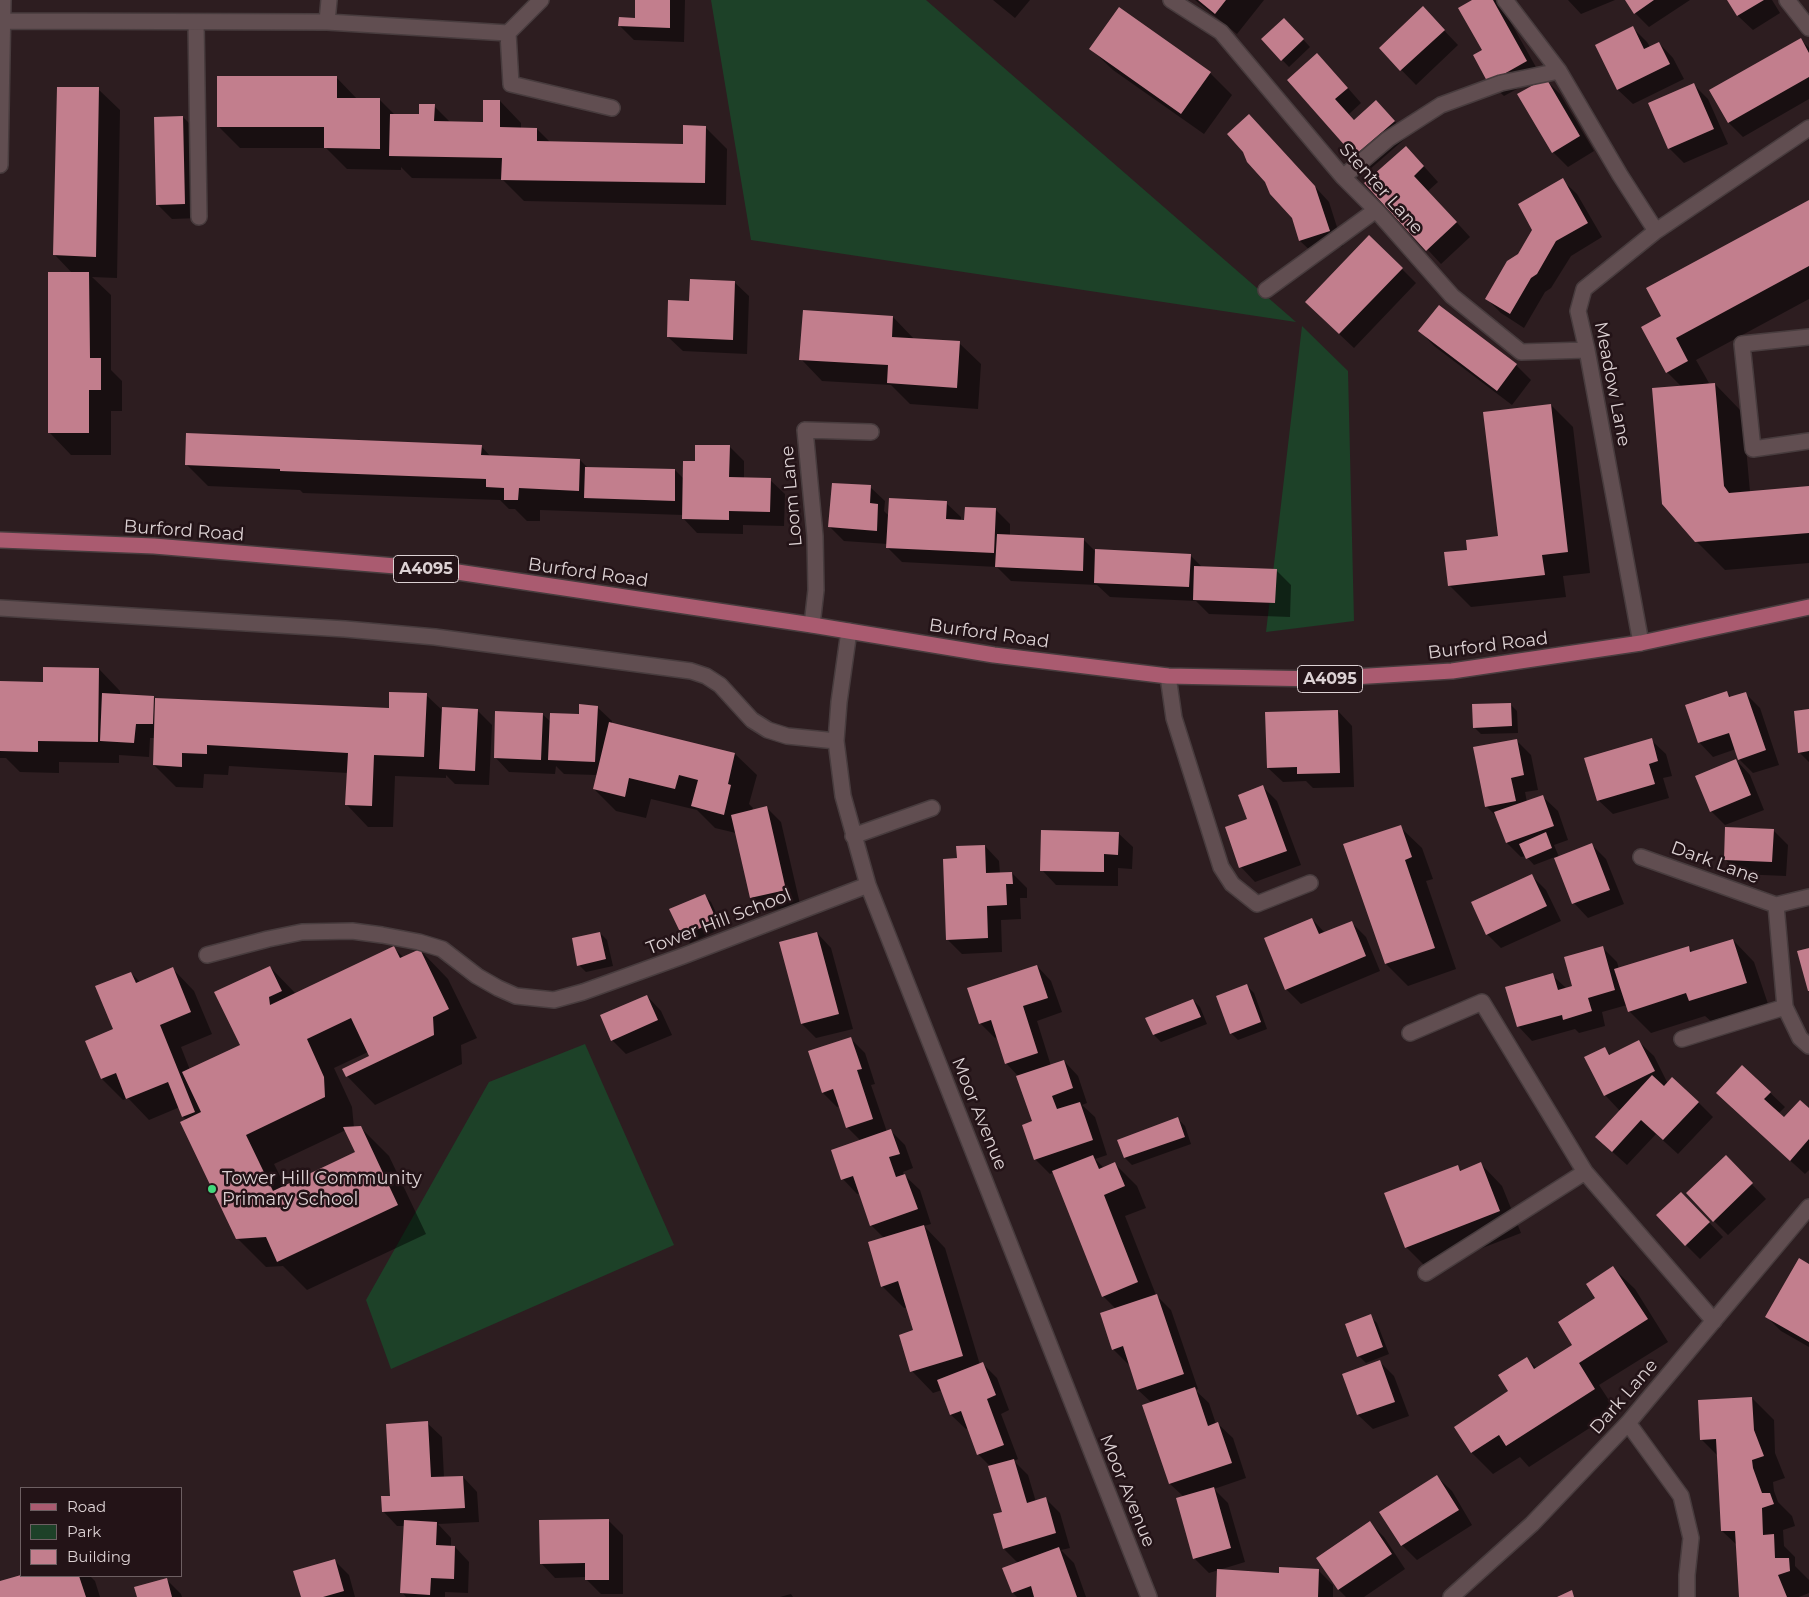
<!DOCTYPE html>
<html>
<head>
<meta charset="utf-8">
<style>
	body { margin:0 }
	#map { position:relative; width:1809px; height:1597px; overflow:hidden; background:#2d1d20; font-family:Montserrat,sans-serif }
	canvas { display:block }
	.legend { position:absolute; left:20px; top:1487px; width:162px; height:90px; box-sizing:border-box; background:#231317; border:1px solid #6d5f62; margin:0; padding:6px 9px; list-style:none; font-size:15px; color:#dcd1d3 }
	.legend li { display:flex; align-items:center; gap:10px; height:25px }
	.legend b { width:25px; border:1px solid #6d5f62 }
</style>
</head>
<body>
<div id="map">
<canvas width="1809" height="1597"></canvas>
<ul class="legend">
<li><b style="height:6px;background:#aa5b70"></b>Road</li>
<li><b style="height:14px;background:#1d4128"></b>Park</li>
<li><b style="height:14px;background:#c27e8d"></b>Building</li>
</ul>
</div>
<script>
const ctx = document.querySelector('canvas').getContext('2d');
ctx.lineJoin = 'round';
function paint(path, color) {
  ctx.fillStyle = color;
  ctx.fill(path, 'evenodd');
}
function poly(rows) {
  const path = new Path2D();
  for (const r of rows) {
    path.moveTo(r[0], r[1]);
    for (let i = 2; i < r.length; i += 2) path.lineTo(r[i], r[i + 1]);
  }
  return path;
}
function strokePath(path, color, width, dash) {
  ctx.strokeStyle = color;
  ctx.lineWidth = width;
  ctx.lineCap = dash ? 'butt' : 'round';
  ctx.setLineDash(dash || []);
  ctx.stroke(path);
}
function drawText(font, color, halo, rows, align = 'center') {
  ctx.font = font + ' Montserrat,sans-serif';
  ctx.lineWidth = 5;
  ctx.setLineDash([]);
  ctx.textBaseline = 'middle';
  ctx.strokeStyle = halo;
  ctx.fillStyle = color;
  for (const [text, x, y, turn = 0] of rows) {
    ctx.save();
    ctx.translate(x, y);
    ctx.rotate((+turn || 0) * Math.PI / 180);
    ctx.textAlign = isNaN(turn) ? turn : align;
    if (halo) ctx.strokeText(text, 0, 0);
    ctx.fillText(text, 0, 0);
    ctx.restore();
  }
}
const green = poly([
	[711,0,926,0,1296,322,751,240],
	[1302,326,1348,371,1354,621,1266,632],
	[585,1044,674,1245,391,1369,366,1300,489,1082]
]);
const shadow = poly([
	[637,0,685,0,684,42,634,40,620,26,636,19],
	[993,0,1030,0,1015,18],
	[1195,0,1264,0,1237,34],
	[1475,0,1495,0,1502,7,1541,76,1504,96,1489,82],
	[1568,0,1615,0,1581,14],
	[1626,0,1690,0,1649,27,1635,13],
	[1728,0,1772,0,1780,13,1753,30,1738,16],
	[1437,23,1458,45,1416,85,1380,48],
	[1291,26,1310,47,1289,67,1262,39],
	[1632,27,1647,42,1650,47,1659,43,1673,58,1684,79,1633,104,1618,90,1596,45],
	[1801,40,1809,48,1809,99,1743,137,1728,122],
	[1091,49,1210,73,1232,95,1204,134,1113,70],
	[1332,70,1361,103,1349,114,1355,121,1376,101,1408,136,1369,170,1288,80],
	[336,77,358,100,380,100,395,115,420,116,434,106,451,123,484,123,500,101,521,123,521,129,537,129,551,143,685,145,705,127,727,149,726,205,524,201,502,179,412,178,401,167,401,170,347,169,326,148,240,148,218,126],
	[1545,79,1560,94,1594,151,1568,167,1553,152],
	[1694,85,1708,99,1728,144,1684,163,1669,148],
	[98,89,120,110,117,278,92,277,111,295,111,370,122,381,122,411,111,411,111,455,71,455,50,433,73,274,55,255],
	[183,117,198,132,199,218,172,219,157,204],
	[1263,130,1329,202,1343,246,1315,255,1300,241],
	[1420,162,1438,182,1428,191,1470,237,1441,264,1366,183],
	[1562,180,1577,194,1602,237,1571,256,1551,288,1545,292,1524,328,1501,313,1486,298,1519,255],
	[1809,202,1809,299,1696,360,1709,383,1705,385,1715,384,1743,413,1750,492,1809,487,1809,563,1725,570,1696,541,1682,387,1667,372,1663,317],
	[1402,269,1416,283,1354,348,1321,317],
	[734,282,749,296,747,354,683,351,668,337,690,302],
	[1439,306,1516,365,1531,380,1512,405,1434,346,1420,331],
	[893,317,915,340,959,343,981,364,978,409,910,404,891,385,822,381,801,359],
	[1551,405,1573,427,1590,573,1563,576,1566,597,1471,607,1449,585,1468,551,1499,538],
	[481,446,491,457,580,460,588,468,675,470,684,479,696,463,729,446,744,461,744,479,770,480,785,494,784,526,743,525,743,534,697,533,683,518,683,515,540,510,540,521,527,521,515,509,509,509,500,500,303,493,300,490,208,486,186,464],
	[870,487,885,501,884,511,889,516,946,503,961,517,961,521,965,521,996,510,1010,524,1010,536,1083,539,1095,551,1190,555,1202,567,1276,570,1291,585,1290,617,1209,614,1196,601,1110,597,1097,585,1011,581,997,567,902,562,887,547,888,544,844,541,830,527],
	[99,669,120,691,120,695,153,697,156,699,390,709,426,695,443,711,477,710,492,725,489,785,455,784,446,775,446,778,395,776,393,827,368,827,347,805,348,773,229,766,228,775,204,774,203,788,176,787,154,765,155,738,150,738,149,757,119,755,119,763,59,762,59,773,20,772,6,758,0,758,0,682,44,683],
	[1726,692,1732,698,1745,693,1760,708,1779,765,1753,773,1739,759,1736,749,1713,757,1699,742],
	[1510,704,1517,711,1518,733,1481,734,1474,727],
	[597,707,612,721,612,724,735,754,757,775,749,804,753,808,752,811,767,808,781,822,800,904,766,912,751,897,736,833,715,828,697,810,651,799,646,818,616,811,594,789,597,775,564,774,556,766,555,774,509,772,495,757,542,714,551,722,580,716],
	[1338,711,1352,726,1354,787,1313,788,1306,781,1283,782,1268,768],
	[1809,711,1809,762,1799,752],
	[1516,740,1531,755,1538,790,1525,792,1527,802,1543,797,1558,811,1568,840,1554,845,1559,857,1592,845,1606,859,1624,904,1588,918,1574,903,1555,857,1534,865,1526,856,1521,857,1507,843,1498,818,1486,806],
	[1651,740,1666,754,1672,776,1663,778,1669,798,1613,814,1598,800],
	[1736,760,1750,775,1764,810,1725,825,1711,811],
	[1263,787,1277,801,1301,865,1255,882,1241,867,1249,819],
	[1400,827,1422,848,1433,879,1426,881,1456,969,1408,986,1386,964,1345,845],
	[1773,830,1788,845,1786,876,1739,874,1725,859],
	[1118,833,1133,847,1132,869,1118,868,1118,886,1056,885,1042,870],
	[985,846,999,861,1000,874,1012,873,1027,888,1027,898,1020,898,1021,919,1001,920,1002,952,962,954,947,939,958,860],
	[1532,876,1546,890,1561,921,1501,948,1487,934],
	[704,895,711,902,723,928,690,943,683,936],
	[1312,919,1325,933,1351,922,1366,937,1380,971,1301,1004,1286,989],
	[600,933,607,940,613,966,586,972,579,965],
	[817,933,831,948,853,1029,816,1038,802,1024],
	[1733,940,1754,962,1768,1004,1712,1022,1705,1016,1651,1033,1629,1011,1627,1005,1602,1012,1605,1026,1579,1033,1575,1029,1532,1041,1518,1026,1552,975,1566,988,1574,986,1603,948,1617,962,1619,969,1688,947,1694,953],
	[394,948,404,958,420,950,448,979,477,1038,461,1045,462,1064,375,1105,347,1076,370,1057,368,1052,334,1068,352,1107,354,1128,360,1127,389,1156,426,1234,307,1290,283,1266,266,1267,237,1238,187,1120,183,1117,180,1107,149,1120,128,1098,123,1100,102,1079,131,973,140,982,173,969,194,991,212,1034,181,1047,190,1070,241,1045,270,967,296,994],
	[346,1130,356,1152,285,1186,274,1164],
	[1037,966,1051,981,1062,1012,1037,1021,1051,1066,1064,1061,1078,1076,1087,1103,1082,1105,1095,1117,1107,1155,1095,1159,1104,1168,1115,1164,1137,1186,1146,1208,1125,1216,1156,1295,1171,1310,1198,1389,1195,1390,1209,1403,1216,1424,1218,1424,1233,1438,1246,1478,1214,1489,1228,1503,1245,1562,1209,1573,1194,1558,1184,1497,1170,1484,1144,1406,1152,1403,1138,1390,1130,1363,1128,1364,1113,1349,1116,1309,1103,1296,1054,1172,1050,1174,1035,1159,1033,1122,1019,1077,1006,1063,997,1037,995,1038,980,1023],
	[1247,986,1254,993,1267,1029,1238,1040,1231,1033],
	[647,996,661,1011,672,1035,626,1054,612,1040],
	[1193,1000,1200,1007,1207,1024,1161,1042,1154,1035],
	[851,1039,865,1053,875,1084,871,1085,887,1132,890,1130,905,1145,913,1168,903,1172,904,1175,920,1190,931,1224,924,1226,945,1248,980,1365,983,1364,997,1378,1009,1410,1001,1414,1018,1459,1014,1461,1028,1475,1036,1502,1046,1499,1060,1513,1070,1548,1061,1550,1074,1563,1086,1597,1017,1597,1013,1593,1004,1568,1018,1563,1004,1549,994,1515,1003,1513,991,1467,978,1454,968,1428,966,1429,951,1415,942,1390,933,1393,912,1371,915,1331,907,1307,904,1308,882,1286,884,1238,871,1225,860,1193,857,1194,843,1179,861,1141,847,1127,840,1106,837,1107,823,1093],
	[1639,1042,1654,1056,1668,1084,1698,1102,1713,1117,1678,1154,1656,1134,1627,1165,1596,1137,1620,1111,1605,1095,1586,1058,1605,1049,1611,1055],
	[1742,1066,1785,1107,1778,1114,1784,1119,1809,1110,1809,1170,1805,1174,1732,1108],
	[1178,1119,1185,1126,1191,1144,1132,1165,1125,1158,1119,1140],
	[1481,1164,1502,1186,1521,1233,1428,1269,1406,1247,1457,1167,1462,1171],
	[1740,1172,1766,1199,1728,1235,1714,1221],
	[1681,1193,1723,1237,1700,1259,1686,1245],
	[1809,1266,1809,1347,1781,1331,1767,1317],
	[1613,1268,1635,1289,1668,1342,1599,1385,1616,1411,1529,1467,1520,1457,1493,1474,1472,1453,1455,1427,1510,1392,1527,1358,1537,1369,1574,1345],
	[1370,1316,1377,1323,1389,1354,1366,1363,1359,1356],
	[1379,1361,1394,1376,1409,1416,1373,1429,1358,1415,1344,1375],
	[1752,1398,1774,1420,1775,1453,1785,1478,1773,1482,1774,1491,1778,1502,1792,1516,1795,1526,1783,1530,1784,1546,1795,1557,1795,1566,1809,1580,1809,1593,1799,1597,1741,1597,1738,1546,1722,1531,1718,1456,1701,1439],
	[427,1423,442,1437,444,1478,463,1477,477,1492,479,1522,438,1524,451,1538,451,1547,455,1547,469,1562,468,1593,445,1592,445,1597,406,1597,402,1592,405,1526,397,1526,383,1511],
	[1437,1477,1452,1491,1472,1525,1417,1560,1402,1545],
	[608,1520,623,1535,623,1594,601,1594,586,1579,586,1577,555,1578,541,1563],
	[1370,1523,1384,1537,1405,1569,1364,1597,1346,1597,1339,1590,1317,1558],
	[334,1560,349,1575,355,1597,302,1597],
	[1319,1571,1333,1585,1333,1597,1217,1597,1280,1574],
	[22,1576,90,1576,95,1581,100,1597,0,1597,0,1583],
	[167,1580,181,1594,182,1597,138,1597],
	[791,1594,793,1597,780,1597]
]);
const building = poly([
	[635,0,670,0,670,28,618,26,619,17,635,18],
	[1198,0,1226,0,1215,14],
	[1472,0,1493,0,1527,61,1488,83,1473,55,1482,50,1458,8],
	[1625,0,1654,0,1634,14],
	[1727,0,1764,0,1737,16],
	[1423,6,1445,30,1400,71,1379,48],
	[1119,7,1211,72,1181,114,1089,49],
	[1284,18,1304,39,1281,61,1261,39],
	[1633,26,1644,49,1659,42,1670,64,1617,90,1595,45],
	[1801,38,1809,53,1809,77,1728,123,1709,90],
	[1317,53,1348,88,1335,99,1354,120,1376,100,1395,121,1354,156,1287,80],
	[217,76,337,76,337,98,380,98,380,149,324,148,324,127,217,127],
	[1546,78,1580,136,1552,153,1517,94],
	[1694,83,1714,129,1668,149,1648,103],
	[57,87,99,87,96,257,53,255],
	[483,100,500,100,500,127,537,128,537,141,683,144,683,125,706,126,705,183,501,180,502,158,389,156,390,114,419,114,419,104,435,104,434,121,483,122],
	[1249,114,1315,186,1330,231,1299,241,1292,218,1270,194,1265,182,1247,162,1243,152,1227,134],
	[183,116,185,204,156,205,154,117],
	[1406,146,1424,166,1414,176,1457,222,1426,251,1364,183],
	[1563,178,1588,223,1556,241,1537,274,1531,278,1510,314,1485,299,1507,261,1518,254,1532,230,1518,204],
	[1809,200,1809,266,1676,338,1688,361,1666,373,1641,327,1661,316,1646,288],
	[1369,235,1403,268,1339,334,1305,302],
	[48,272,89,272,90,358,101,358,101,390,89,390,89,433,48,433],
	[690,279,735,281,733,340,667,337,668,300,689,301],
	[1439,305,1517,364,1497,391,1418,331],
	[803,310,893,316,892,337,960,341,957,388,887,383,888,365,799,360],
	[1715,383,1724,486,1729,493,1809,486,1809,533,1695,542,1662,504,1652,388],
	[1551,404,1568,552,1542,555,1545,575,1448,586,1444,552,1467,550,1466,540,1498,536,1483,412],
	[186,433,482,445,481,455,580,459,579,491,519,488,518,500,504,500,504,488,486,487,486,479,280,471,280,469,185,465],
	[695,445,730,445,729,477,771,478,770,512,729,511,729,520,682,519,683,461,695,461],
	[585,467,675,469,675,501,584,498],
	[832,483,871,485,870,503,878,504,877,531,828,527],
	[889,498,947,501,946,519,964,520,965,507,996,508,994,553,886,548],
	[997,534,1084,538,1083,571,995,567],
	[1095,549,1191,554,1189,587,1094,583],
	[1194,566,1277,569,1275,603,1193,600],
	[43,667,99,668,98,742,38,741,38,752,0,751,0,681,43,682],
	[1727,691,1729,697,1746,692,1766,750,1738,760,1729,733,1698,743,1685,705],
	[389,692,427,693,424,757,374,755,372,806,345,805,348,753,207,745,207,754,182,753,182,767,153,765,155,698,389,708],
	[102,693,154,696,153,724,136,724,134,743,100,741],
	[1511,703,1512,726,1473,728,1472,704],
	[579,704,598,706,595,762,548,760,550,713,579,714],
	[442,707,478,709,475,771,439,769],
	[1809,709,1809,751,1798,753,1794,711],
	[1338,710,1340,773,1297,774,1297,767,1267,768,1265,712],
	[495,711,543,713,541,760,494,758],
	[609,722,735,753,728,784,731,785,724,815,691,806,698,780,679,775,675,789,629,778,625,797,593,789],
	[1652,738,1658,761,1649,764,1655,784,1597,801,1584,758],
	[1517,739,1524,775,1511,778,1516,801,1485,807,1473,747],
	[1736,759,1751,795,1710,812,1695,776],
	[1263,785,1287,851,1239,868,1225,827,1247,819,1238,795],
	[1543,795,1554,826,1506,843,1494,812],
	[767,806,786,890,750,898,731,815],
	[1401,825,1412,857,1405,860,1435,948,1385,964,1343,844],
	[1725,827,1774,829,1772,862,1724,860],
	[1041,830,1119,832,1118,855,1104,854,1104,872,1040,871],
	[1546,832,1552,848,1526,859,1519,844],
	[1592,843,1610,890,1572,904,1554,858],
	[985,845,986,873,1012,872,1013,884,1006,884,1007,905,987,906,988,938,946,940,943,859,957,858,956,846],
	[1532,874,1547,906,1486,935,1471,902],
	[705,894,717,921,682,936,669,909],
	[1312,918,1319,934,1352,921,1366,956,1285,990,1264,938],
	[600,932,606,959,577,966,572,938],
	[817,932,839,1014,801,1024,779,942],
	[1733,939,1747,983,1689,1001,1686,993,1628,1012,1614,969,1689,946,1690,952],
	[394,946,400,958,420,949,449,1009,433,1017,434,1035,346,1077,342,1069,369,1056,351,1018,307,1039,324,1077,325,1097,246,1135,273,1191,355,1152,343,1127,361,1126,398,1205,277,1262,266,1237,236,1239,180,1122,201,1112,182,1072,240,1045,214,992,270,966,282,991,269,997,270,1005],
	[1603,946,1615,990,1588,998,1592,1011,1563,1020,1562,1015,1517,1027,1505,987,1553,973,1558,990,1572,986,1564,957],
	[1809,948,1809,991,1808,991,1797,951],
	[1037,965,1048,998,1023,1006,1038,1053,1005,1064,991,1020,979,1024,967,988],
	[173,967,191,1012,160,1025,195,1112,182,1117,168,1082,126,1099,116,1073,101,1079,85,1041,113,1029,95,986,131,972,136,983],
	[1247,984,1261,1022,1230,1034,1216,996],
	[647,995,658,1020,611,1041,600,1015],
	[1193,999,1201,1017,1153,1035,1145,1018],
	[851,1037,862,1069,857,1070,873,1119,846,1128,833,1089,822,1093,808,1051],
	[1639,1040,1655,1071,1604,1096,1584,1057,1605,1047,1609,1055],
	[1064,1060,1073,1088,1052,1096,1057,1109,1080,1102,1093,1140,1034,1160,1022,1125,1032,1121,1016,1076],
	[1742,1065,1771,1092,1764,1099,1784,1117,1800,1100,1809,1108,1809,1139,1790,1161,1716,1093],
	[1652,1075,1664,1086,1672,1077,1699,1102,1663,1140,1641,1120,1612,1152,1595,1137],
	[1178,1117,1185,1137,1124,1158,1117,1140],
	[891,1129,900,1154,889,1157,896,1177,905,1174,918,1209,870,1226,853,1176,841,1180,831,1150],
	[1093,1155,1099,1169,1115,1162,1125,1186,1104,1195,1138,1282,1102,1297,1052,1171],
	[1726,1155,1753,1183,1713,1222,1686,1193],
	[1481,1162,1500,1211,1405,1248,1384,1193,1458,1165,1460,1171],
	[1681,1192,1710,1222,1685,1246,1656,1215],
	[924,1225,963,1356,910,1372,899,1335,913,1330,898,1281,881,1287,868,1242],
	[1799,1258,1809,1264,1809,1342,1765,1317],
	[1613,1266,1648,1319,1579,1363,1595,1389,1506,1446,1499,1435,1471,1453,1454,1427,1508,1391,1498,1375,1527,1357,1534,1369,1572,1345,1558,1322,1595,1298,1586,1284],
	[1157,1294,1184,1374,1137,1390,1123,1346,1112,1350,1100,1313],
	[1371,1314,1383,1347,1357,1357,1345,1324],
	[1380,1360,1395,1402,1357,1415,1342,1374],
	[983,1362,996,1395,987,1399,1004,1445,977,1455,961,1411,950,1415,937,1380],
	[1195,1387,1208,1426,1218,1422,1232,1463,1169,1484,1142,1405],
	[1752,1397,1754,1430,1764,1456,1752,1460,1753,1468,1762,1493,1770,1493,1774,1504,1762,1508,1763,1535,1774,1534,1775,1558,1789,1558,1790,1571,1778,1575,1787,1597,1739,1597,1735,1531,1721,1531,1716,1439,1700,1440,1698,1400],
	[428,1421,431,1477,463,1476,465,1508,382,1512,381,1496,390,1496,386,1424],
	[1014,1459,1027,1503,1046,1497,1056,1533,1003,1549,993,1514,1002,1512,988,1466],
	[1437,1475,1459,1510,1401,1546,1379,1512],
	[1214,1487,1231,1548,1193,1559,1176,1498],
	[609,1519,609,1580,585,1580,585,1563,540,1564,539,1520],
	[404,1520,437,1522,436,1545,455,1546,454,1579,431,1578,430,1595,400,1593],
	[1370,1521,1392,1554,1338,1590,1316,1558],
	[1059,1547,1077,1597,1034,1597,1031,1586,1012,1593,1002,1568],
	[335,1559,344,1591,323,1597,301,1597,293,1571],
	[1279,1567,1319,1569,1318,1597,1216,1597,1217,1569,1279,1573],
	[21,1575,79,1576,86,1597,0,1597,0,1581],
	[167,1578,172,1597,137,1597,134,1587],
	[1572,1590,1574,1597,1557,1597]
]);
const minor = poly([
	[1171,0,1221,32,1343,177,1376,210,1452,296,1521,352,1587,350],
	[1505,0,1559,71,1620,175,1656,231,1584,289,1578,311,1587,350,1641,643],
	[1787,0,1809,28],
	[3,21,327,22,508,33,541,0],
	[196,22,199,217],
	[327,22,329,0],
	[508,33,511,84,612,108],
	[0,165,3,0],
	[1343,177,1388,139,1441,105,1501,83,1559,71],
	[1656,231,1809,128],
	[1266,290,1376,210],
	[1809,337,1742,344,1753,449,1809,441],
	[0,608,345,629,435,637,691,671,706,676,720,685,752,720,768,730,787,736,836,741],
	[812,625,816,590,815,536,805,430,871,432],
	[849,631,839,702,836,741,843,796,868,885,1149,1597],
	[1168,676,1174,718,1221,867,1232,884,1257,904,1310,883],
	[853,836,932,808],
	[1641,857,1776,905,1809,897],
	[1776,905,1785,1007,1800,1038,1809,1046],
	[207,955,268,939,302,932,352,931,382,935,419,942,442,949,477,976,498,988,516,996,554,1000,583,992,683,956,868,885],
	[1410,1033,1482,1002,1585,1172,1714,1321],
	[1682,1039,1785,1007],
	[1426,1273,1585,1172],
	[1628,1423,1681,1496,1691,1538,1687,1575,1687,1597],
	[1451,1597,1532,1524,1628,1423,1809,1207]
]);
const major = poly([
	[0,540,154,546,444,570,812,625,994,655,1168,676,1319,679,1452,671,1641,643,1809,607]
]);
const markers = [
	[212,1189,5,"#42d77c"]
];
const shields = [
	[426,569,65],
	[1330,679,65]
];
const shieldNames = [
	["A4095",426,569],
	["A4095",1330,679]
];
const streetNames = [
	["Stenter Lane",1381,189,48],
	["Meadow Lane",1612,384,79],
	["Loom Lane",792,496,-95],
	["Burford Road",184,531,4],
	["Burford Road",588,573,8],
	["Burford Road",989,634,8],
	["Burford Road",1488,646,-7],
	["Dark Lane",1715,863,20],
	["Tower Hill School",719,922,-21],
	["Moor Avenue",979,1114,68],
	["Dark Lane",1624,1397,-49],
	["Moor Avenue",1127,1491,68]
];
const poiNames = [
	["Tower Hill Community",222,1179],
	["Primary School",222,1200]
];
paint(green, '#1d4128');
paint(shadow, '#0007');
paint(building, '#c27e8d');
strokePath(minor, '#483c3e', 18);
strokePath(major, '#483c3e', 18);
strokePath(minor, '#614e51', 15);
strokePath(major, '#aa5b70', 15);
for (const [x, y, r, color] of markers) {
  const dot = new Path2D();
  dot.arc(x, y, r, 0, 2 * Math.PI);
  ctx.fillStyle = color;
  ctx.fill(dot);
  strokePath(dot, '#231317', 2);
}
for (const [x, y, w] of shields) {
  const box = new Path2D();
  box.roundRect(x - w / 2, y - 13.5, w, 27, 4);
  ctx.fillStyle = '#231317';
  ctx.fill(box);
  strokePath(box, '#dcd1d3', 1);
}
drawText('bold 16px', '#dcd1d3', null, shieldNames);
drawText('18px', '#dcd1d3', '#231317', streetNames);
drawText('18px', '#dcd1d3', '#231317', poiNames, 'left');
</script>
</body>
</html>
